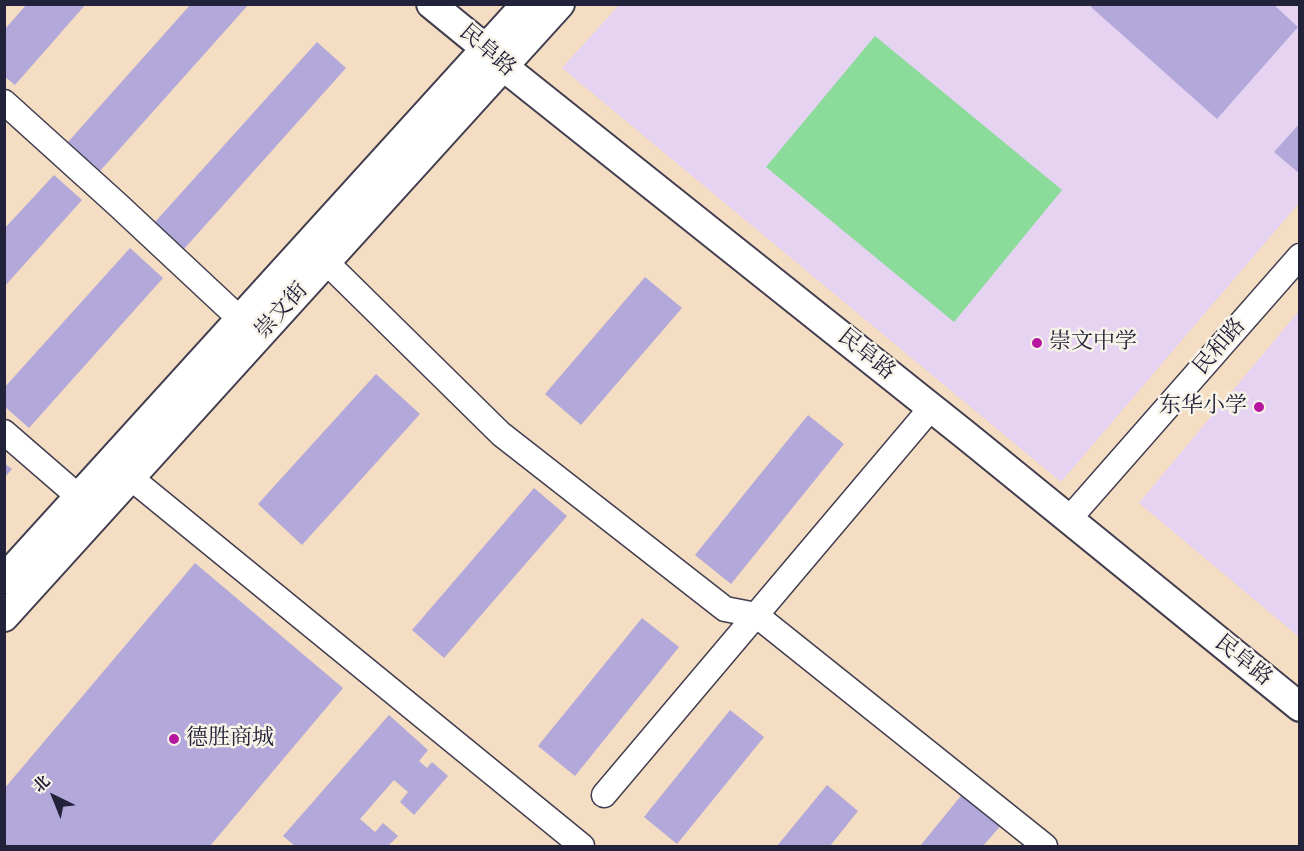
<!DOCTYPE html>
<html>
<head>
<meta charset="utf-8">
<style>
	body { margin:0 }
	#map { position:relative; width:1304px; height:851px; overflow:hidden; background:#f4ddc2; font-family:"IM FELL French Canon","Noto Serif SC",serif }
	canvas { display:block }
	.frame { position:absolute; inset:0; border:6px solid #22223b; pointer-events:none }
	.north { position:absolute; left:24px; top:767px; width:60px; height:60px; -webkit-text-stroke:4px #f7f3e8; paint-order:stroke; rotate:317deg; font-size:16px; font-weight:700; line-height:24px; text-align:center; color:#22223b }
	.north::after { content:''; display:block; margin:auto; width:21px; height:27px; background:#22223b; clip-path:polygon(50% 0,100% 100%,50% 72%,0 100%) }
</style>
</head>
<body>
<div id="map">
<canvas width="1304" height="851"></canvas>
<div class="frame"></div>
<div class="north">北</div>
</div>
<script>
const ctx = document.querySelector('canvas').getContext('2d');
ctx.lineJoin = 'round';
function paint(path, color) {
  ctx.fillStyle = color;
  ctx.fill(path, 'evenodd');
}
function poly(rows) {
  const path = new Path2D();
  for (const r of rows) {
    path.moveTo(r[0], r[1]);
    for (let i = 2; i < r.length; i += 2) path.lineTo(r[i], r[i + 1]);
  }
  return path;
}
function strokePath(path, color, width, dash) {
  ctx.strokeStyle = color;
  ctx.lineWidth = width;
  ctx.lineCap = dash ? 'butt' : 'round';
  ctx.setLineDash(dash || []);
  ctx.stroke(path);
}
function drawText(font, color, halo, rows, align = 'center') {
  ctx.font = font + ' "IM FELL French Canon","Noto Serif SC",serif';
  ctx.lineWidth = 5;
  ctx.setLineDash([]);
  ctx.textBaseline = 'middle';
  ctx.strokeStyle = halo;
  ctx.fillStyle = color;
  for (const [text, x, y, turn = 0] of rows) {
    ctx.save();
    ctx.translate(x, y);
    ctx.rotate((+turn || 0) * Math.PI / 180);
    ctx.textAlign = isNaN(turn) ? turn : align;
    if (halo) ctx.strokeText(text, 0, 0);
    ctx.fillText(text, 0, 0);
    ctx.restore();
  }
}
const built = poly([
	[619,5,1299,5,1299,203,1061,482,562,68],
	[1299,311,1299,637,1139,503]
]);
const green = poly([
	[875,36,1062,190,954,322,766,167]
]);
const building = poly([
	[27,4,86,4,15,85,4,76,4,30],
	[191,4,249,4,100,171,68,142],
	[1093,4,1273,4,1298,27,1217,119,1091,7],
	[317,42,346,68,184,249,155,222],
	[1300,123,1300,174,1274,152],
	[54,175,82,200,4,287,4,229],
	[130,248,163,278,29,428,4,406,4,388],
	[645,277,682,308,581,425,545,394],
	[376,374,420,414,302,545,258,504],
	[808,415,844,444,731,584,695,555],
	[4,463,12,469,4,478],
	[534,488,567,516,444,658,412,630],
	[195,563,343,688,210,846,4,846,4,789],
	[642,618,679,647,575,776,538,746],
	[730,710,764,737,677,844,644,817],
	[389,715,428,750,419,761,427,768,432,762,448,776,414,815,400,802,408,792,394,780,360,819,375,832,383,823,398,836,388,846,295,846,283,836],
	[827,785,858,811,830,846,777,846],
	[964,792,1003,823,983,846,920,846]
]);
const minor = poly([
	[4,102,118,205,240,319],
	[314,250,501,434,725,609,756,615,1045,846],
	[4,432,79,497],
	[131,478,582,846],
	[1069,519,1300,256],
	[604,795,931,408]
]);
const tertiary = poly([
	[431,4,486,49,504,67,968,437,1300,707],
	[4,579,526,4],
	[4,617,560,4]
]);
const markers = [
	[1037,343,6,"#b5179e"],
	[1259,407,6,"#b5179e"],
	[174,739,6,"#b5179e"]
];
const streetNames = [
	["民阜路",487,51,41],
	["崇文街",282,311,-48],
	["民和路",1220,347,-49],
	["民阜路",866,355,39],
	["民阜路",1243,661,39]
];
const poiNames = [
	["崇文中学",1049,343],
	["东华小学",1247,407,"right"],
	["德胜商城",186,739]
];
paint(built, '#e5d3f1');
paint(green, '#8bdb9a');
paint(building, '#b2a8da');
strokePath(minor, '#423e4f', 27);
strokePath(tertiary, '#423e4f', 32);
strokePath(minor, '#fff', 24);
strokePath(tertiary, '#fff', 28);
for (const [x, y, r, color] of markers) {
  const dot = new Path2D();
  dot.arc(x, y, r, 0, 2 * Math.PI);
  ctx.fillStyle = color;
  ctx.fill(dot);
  strokePath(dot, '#f7f3e8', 2);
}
drawText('22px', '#22223b', '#f7f3e8', streetNames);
drawText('22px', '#22223b', '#f7f3e8', poiNames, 'left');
</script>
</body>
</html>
